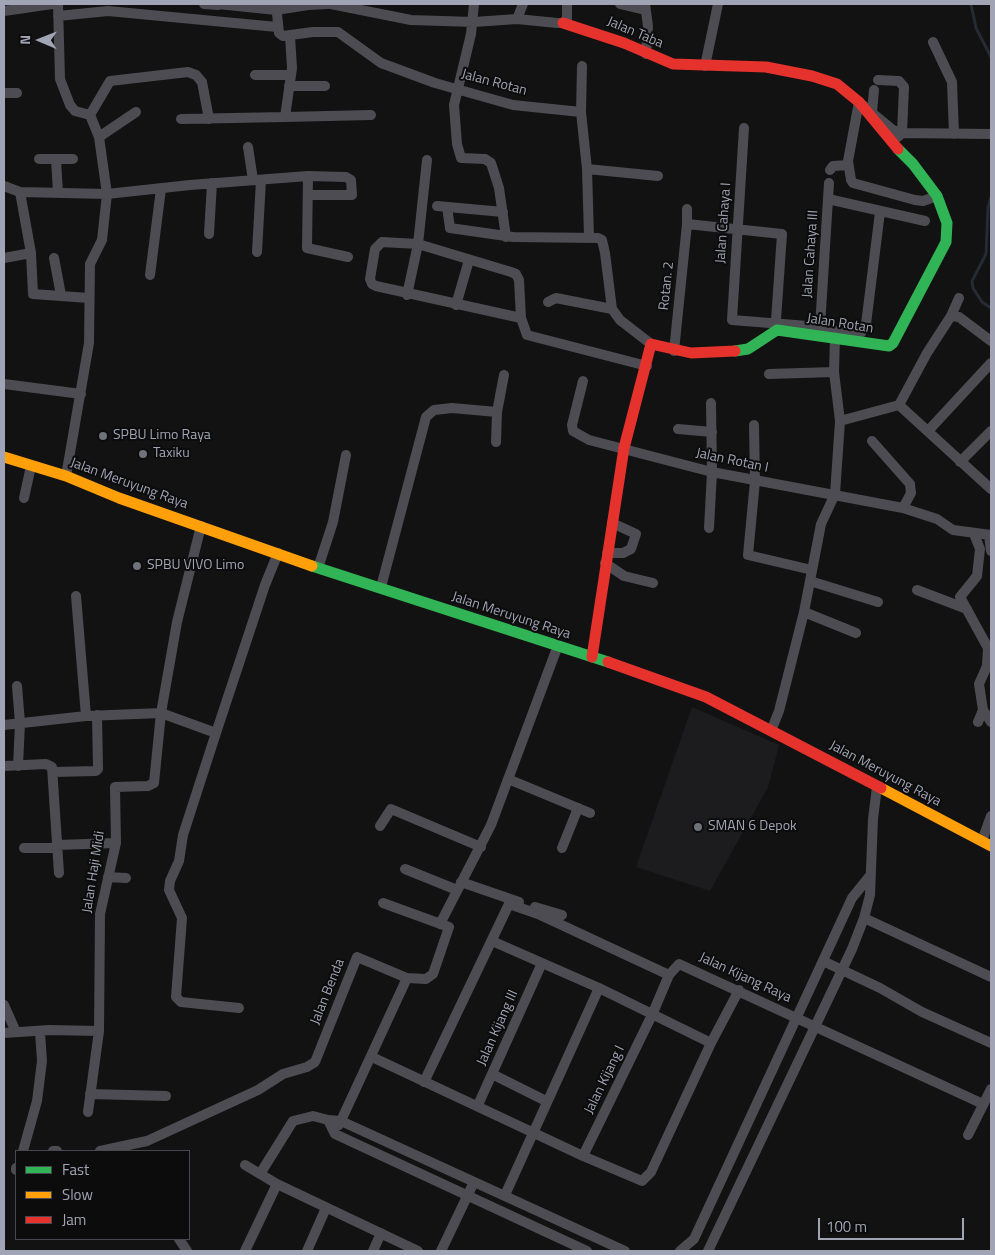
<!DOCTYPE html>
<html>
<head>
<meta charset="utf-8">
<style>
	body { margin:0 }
	#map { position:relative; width:995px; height:1255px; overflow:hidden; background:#121212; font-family:"Titillium Web",sans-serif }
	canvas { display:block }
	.frame { position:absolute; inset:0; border:5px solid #a1a4b4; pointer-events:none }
	.legend { position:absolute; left:15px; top:1150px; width:175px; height:90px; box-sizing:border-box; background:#0c0c0d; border:1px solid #484950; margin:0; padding:6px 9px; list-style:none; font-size:15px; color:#a1a4b4 }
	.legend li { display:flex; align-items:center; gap:10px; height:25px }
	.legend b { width:25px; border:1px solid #484950 }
	.north { position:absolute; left:15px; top:15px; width:50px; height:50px; -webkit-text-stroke:4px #0c0c0d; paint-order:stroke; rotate:271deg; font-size:14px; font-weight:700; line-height:20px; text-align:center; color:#a1a4b4 }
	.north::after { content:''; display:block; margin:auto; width:18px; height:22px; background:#a1a4b4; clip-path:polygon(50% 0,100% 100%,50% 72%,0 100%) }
	.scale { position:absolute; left:818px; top:1218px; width:146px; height:22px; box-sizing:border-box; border:2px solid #a1a4b4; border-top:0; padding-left:6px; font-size:15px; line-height:18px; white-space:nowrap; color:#a1a4b4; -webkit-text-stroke:4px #0c0c0d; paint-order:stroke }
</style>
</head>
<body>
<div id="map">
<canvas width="995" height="1255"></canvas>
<div class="frame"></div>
<ul class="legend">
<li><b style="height:6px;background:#30b455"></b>Fast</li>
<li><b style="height:6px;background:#ff9f0a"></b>Slow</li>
<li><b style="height:6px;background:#e5322d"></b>Jam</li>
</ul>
<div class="north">N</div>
<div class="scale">100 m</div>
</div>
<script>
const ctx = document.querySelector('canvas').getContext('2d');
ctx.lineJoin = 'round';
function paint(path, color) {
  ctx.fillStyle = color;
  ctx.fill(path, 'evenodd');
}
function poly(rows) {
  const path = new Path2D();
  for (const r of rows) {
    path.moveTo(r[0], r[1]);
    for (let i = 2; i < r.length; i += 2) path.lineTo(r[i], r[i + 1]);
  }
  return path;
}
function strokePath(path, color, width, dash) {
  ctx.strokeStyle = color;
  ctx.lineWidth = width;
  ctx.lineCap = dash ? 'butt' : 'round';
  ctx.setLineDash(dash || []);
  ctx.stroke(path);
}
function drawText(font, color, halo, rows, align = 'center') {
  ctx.font = font + ' "Titillium Web",sans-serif';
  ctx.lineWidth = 4;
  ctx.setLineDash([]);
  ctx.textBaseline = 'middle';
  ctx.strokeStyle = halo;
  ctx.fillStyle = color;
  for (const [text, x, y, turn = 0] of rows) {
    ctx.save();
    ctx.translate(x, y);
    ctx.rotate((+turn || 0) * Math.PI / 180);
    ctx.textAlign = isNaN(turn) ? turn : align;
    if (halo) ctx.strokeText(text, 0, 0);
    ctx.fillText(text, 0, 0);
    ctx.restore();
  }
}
const built = poly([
	[692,707,779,745,768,787,710,891,636,867]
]);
const stream = poly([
	[971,4,976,28,991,57],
	[991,197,988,208,986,254,972,281,973,288,982,302,991,308]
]);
const street = poly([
	[58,4,60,79,70,105,75,111,90,115,99,137,107,194,102,240,90,264,89,343,66,476],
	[204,4,218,5],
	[218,4,276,10,308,5,328,4],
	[276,4,279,33,283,36,313,32,338,32,381,63,435,83,513,105,581,112,587,169,589,236],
	[331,4,411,20,474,22,517,19,557,23,563,23,567,19,567,4],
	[474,4,471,34,454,105,457,144,461,158,485,159,491,163,499,188,506,237],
	[620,4,645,10],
	[645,4,648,26,646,54],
	[4,11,52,4],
	[58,16,108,11,277,27],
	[517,19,523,4],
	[933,42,952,82,954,134],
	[705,66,718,4],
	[255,75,291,75],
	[878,80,899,81,904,87,902,133,898,137],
	[289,86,325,86],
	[4,93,17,93],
	[581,112,582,66],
	[872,112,874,90],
	[90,115,110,81,188,72,196,75,202,82,209,119],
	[285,117,371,115],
	[181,119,285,117,292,68,290,36],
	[744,128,732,320,820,327,848,334,861,333,866,324,880,212],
	[99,137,136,112],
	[248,147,253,180],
	[39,159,73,159],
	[56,159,58,193],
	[587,169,658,176],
	[830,170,833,166,848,165],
	[308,176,307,248,348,257],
	[4,186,20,192,31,253,33,294,89,298],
	[20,192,107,194,190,185,308,176,346,177,351,180,352,195,308,195],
	[937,196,923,201,915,200,853,183,851,180,848,161,859,102,893,130,902,133,991,134],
	[828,199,925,221],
	[437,206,503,212],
	[447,207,450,228,513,237,598,238,602,240,605,253,612,309,620,320,651,344],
	[687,224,687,209],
	[209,234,212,183],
	[257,252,261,180],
	[4,258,31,253],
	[54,258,61,295],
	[150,275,161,189],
	[407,295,418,244,427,160],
	[548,302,556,298,612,309],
	[456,305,469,260],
	[951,316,959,298],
	[521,318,376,286,372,284,370,279,375,249,382,242,418,244,511,272,516,274,519,280,521,318,527,335,647,366],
	[820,327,829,183],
	[674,351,687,224,782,234,776,320,774,323],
	[769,374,834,372],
	[583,381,572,425,573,431,589,440,712,472,903,508,937,519,953,530,991,535],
	[4,384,81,394],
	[899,405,927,353,951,316,959,317,991,341],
	[840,421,899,405,991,489],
	[754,425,755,481,748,555,812,570],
	[678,429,712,432],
	[928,431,991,363],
	[872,441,910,484,911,493,903,508],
	[496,442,497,412],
	[960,462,991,431],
	[24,498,31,466],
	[709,528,712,472,711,403],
	[974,534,980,549,977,576,960,597,988,648,987,666,979,684,983,710,991,722],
	[989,535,991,551],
	[607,553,623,553,631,549,636,534,612,523],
	[605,563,624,576,653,583],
	[318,568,333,522,346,455],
	[810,581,878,602],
	[381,587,426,417,434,410,452,408,497,412,504,375],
	[917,590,967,609],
	[76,596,86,716],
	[804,612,856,633],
	[17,686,20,723,18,766],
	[978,722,983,710],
	[4,725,86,716,161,713,216,733],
	[771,731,779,711,804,612,821,524,835,494,840,421,834,372,835,338],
	[4,766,46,764,52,767,59,873],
	[54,772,96,771,98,769,97,715],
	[508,779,590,813],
	[380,826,391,809,481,847],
	[982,841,991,816],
	[56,845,116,843],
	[24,848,56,848],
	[562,848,578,808],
	[405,869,457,890],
	[108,877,126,878],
	[461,882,519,902],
	[535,907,562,915],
	[864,918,991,977],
	[440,924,491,825,557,648],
	[492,941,599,988,711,1043],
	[823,961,880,988,922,1012,991,1043],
	[4,1005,16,1032],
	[239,1008,181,1002,176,997,182,918,169,890,170,881,179,861,183,835,216,733,265,585,278,553],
	[4,1033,49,1030,99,1031],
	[372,1057,583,1156,642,1181,651,1172,711,1043,739,990],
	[492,1074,546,1101],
	[424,1082,509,904,538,914,669,975],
	[90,1094,166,1096],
	[478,1105,542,963],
	[88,1112,99,1031,100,914,116,843,115,787,148,786,154,783,161,713,177,622,201,526],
	[328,1120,335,1134,587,1251],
	[339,1125,407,978],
	[968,1135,991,1089],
	[23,1151,37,1101,42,1061,40,1032],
	[53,1151,57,1151],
	[100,1151,147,1141,258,1090,283,1074,307,1067,315,1062,357,957,407,978,426,979,433,974,449,927,383,903],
	[583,1156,652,1015,669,975,679,964,983,1104],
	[245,1165,277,1184,418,1251],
	[16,1168,16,1170],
	[260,1174,293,1121,313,1116,328,1120,341,1121,625,1251],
	[505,1195,599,988],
	[179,1239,187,1251],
	[245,1251,277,1184],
	[307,1251,326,1208],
	[373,1251,381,1233],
	[441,1251,474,1182],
	[680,1251,694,1239,852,898,869,877],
	[708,1251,852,949,864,918,870,895,873,819,877,787]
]);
const fast = poly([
	[735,351,748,349,777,330,889,346,893,343,946,242,947,223,937,196,913,164,898,149],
	[312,566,608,662]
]);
const slow = poly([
	[4,457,66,476,119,498,312,566],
	[881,788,991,846]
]);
const jam = poly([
	[563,23,624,43,673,64,766,67,812,76,837,84,859,102,898,149],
	[592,657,624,448,651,344,691,353,735,351],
	[608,662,706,697,881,788]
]);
const markers = [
	[103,436,5,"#6f717b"],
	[143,454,5,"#6f717b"],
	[137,566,5,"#6f717b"],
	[698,827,5,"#6f717b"]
];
const streetNames = [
	["Jalan Taba",635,33,23],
	["Jalan Rotan",494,83,15],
	["Jalan Cahaya I",724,223,-86],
	["Jalan Cahaya III",811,254,-86],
	["Rotan. 2",667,286,-84],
	["Jalan Rotan",840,324,9],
	["Jalan Rotan I",732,461,12],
	["Jalan Meruyung Raya",129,484,20],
	["Jalan Meruyung Raya",511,616,18],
	["Jalan Meruyung Raya",885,774,28],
	["Jalan Haji Midi",94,872,-81],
	["Jalan Kijang Raya",745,978,25],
	["Jalan Benda",328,992,-68],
	["Jalan Kijang III",498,1028,-66],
	["Jalan Kijang I",605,1080,-64]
];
const poiNames = [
	["SPBU Limo Raya",113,436],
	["Taxiku",153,454],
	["SPBU VIVO Limo",147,566],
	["SMAN 6 Depok",708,827]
];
paint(built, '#1c1c1e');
strokePath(stream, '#252b33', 3);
strokePath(street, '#4c4c52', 10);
strokePath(fast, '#30b455', 11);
strokePath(slow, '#ff9f0a', 11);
strokePath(jam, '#e5322d', 11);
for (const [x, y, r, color] of markers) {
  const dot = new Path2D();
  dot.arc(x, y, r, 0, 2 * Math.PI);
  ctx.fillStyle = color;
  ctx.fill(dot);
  strokePath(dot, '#0c0c0d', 2);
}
drawText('14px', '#a1a4b4', '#0c0c0d', streetNames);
drawText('14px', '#a1a4b4', '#0c0c0d', poiNames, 'left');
</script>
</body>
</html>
